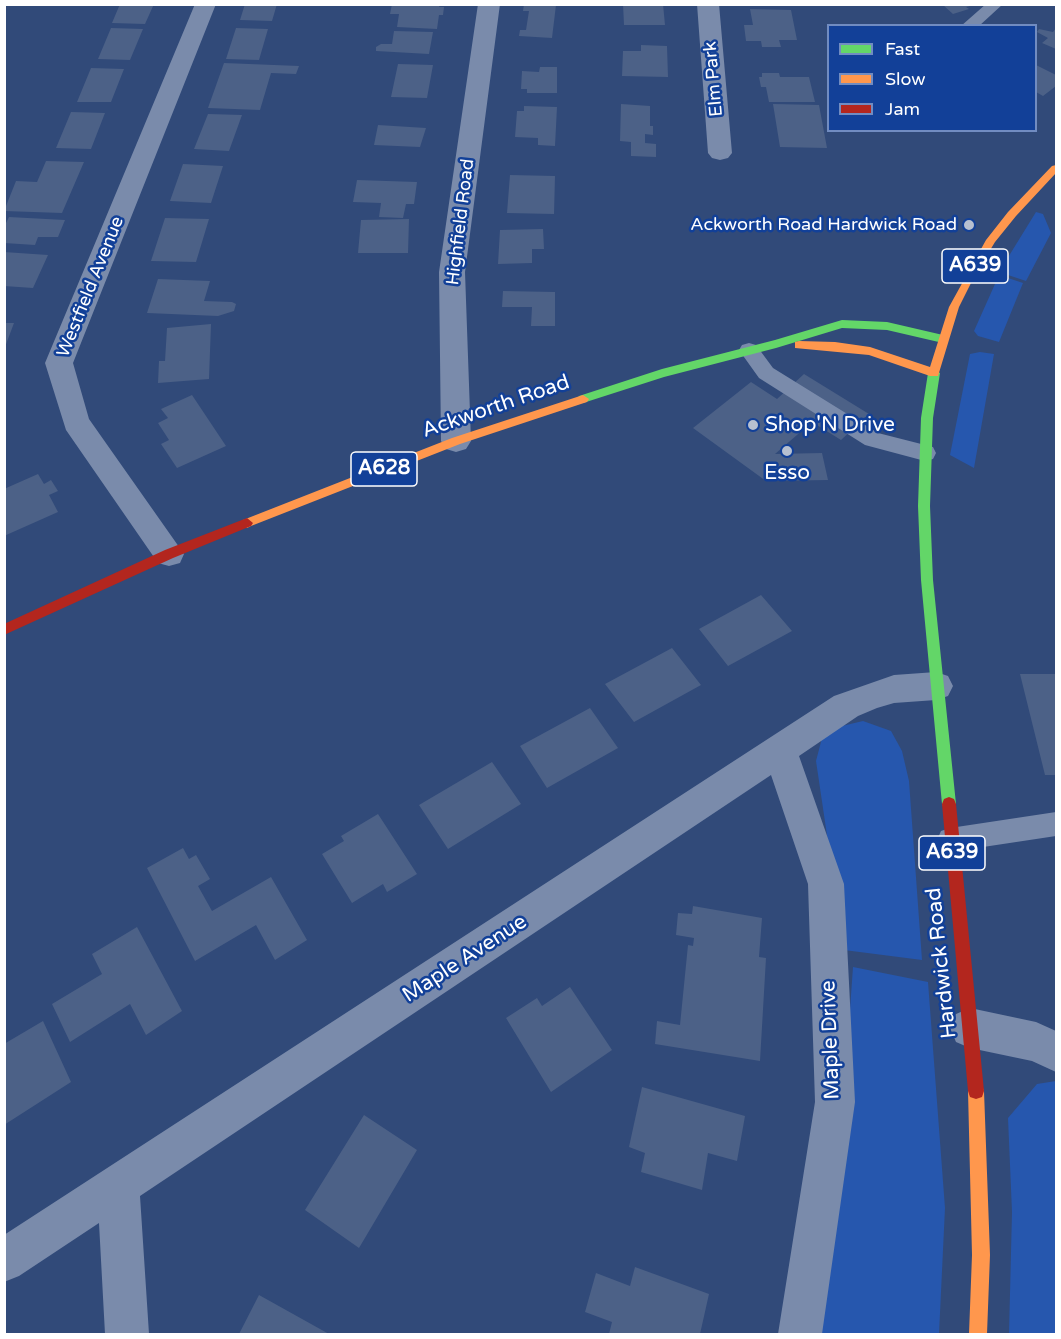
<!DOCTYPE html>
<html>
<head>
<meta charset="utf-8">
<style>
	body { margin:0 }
	#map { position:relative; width:1061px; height:1339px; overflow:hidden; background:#314a79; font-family:"Varela Round",sans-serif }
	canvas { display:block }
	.frame { position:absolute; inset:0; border:6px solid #fff; pointer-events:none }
	.legend { position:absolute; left:827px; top:24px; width:210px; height:108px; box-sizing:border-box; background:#124098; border:2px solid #718cc1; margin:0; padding:8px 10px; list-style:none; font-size:18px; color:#fff }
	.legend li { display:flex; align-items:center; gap:12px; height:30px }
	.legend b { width:30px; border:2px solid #718cc1 }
</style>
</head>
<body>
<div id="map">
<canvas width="1061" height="1339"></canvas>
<div class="frame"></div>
<ul class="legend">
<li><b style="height:8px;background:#63d668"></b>Fast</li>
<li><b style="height:8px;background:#ff974d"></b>Slow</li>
<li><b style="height:8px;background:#b3261e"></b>Jam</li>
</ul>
</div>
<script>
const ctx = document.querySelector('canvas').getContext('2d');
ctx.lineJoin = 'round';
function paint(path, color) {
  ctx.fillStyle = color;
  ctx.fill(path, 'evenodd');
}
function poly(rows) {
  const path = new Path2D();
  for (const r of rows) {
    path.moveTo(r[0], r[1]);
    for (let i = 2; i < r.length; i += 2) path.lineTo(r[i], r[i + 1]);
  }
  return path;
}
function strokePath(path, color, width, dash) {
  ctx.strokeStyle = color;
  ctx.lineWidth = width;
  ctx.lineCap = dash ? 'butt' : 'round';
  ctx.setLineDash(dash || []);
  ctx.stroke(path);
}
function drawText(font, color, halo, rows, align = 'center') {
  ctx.font = font + ' "Varela Round",sans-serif';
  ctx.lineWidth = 5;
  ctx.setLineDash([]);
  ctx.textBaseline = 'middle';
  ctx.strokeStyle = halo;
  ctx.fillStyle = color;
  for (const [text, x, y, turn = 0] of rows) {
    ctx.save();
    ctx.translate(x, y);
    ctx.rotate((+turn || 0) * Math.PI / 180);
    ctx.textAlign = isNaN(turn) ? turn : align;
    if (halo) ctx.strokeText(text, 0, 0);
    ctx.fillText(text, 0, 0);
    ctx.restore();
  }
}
const green = poly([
	[1036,212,1043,214,1051,233,1026,281,999,272],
	[999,275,1023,283,999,342,978,336,974,331],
	[980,352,994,354,974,468,950,455,970,354],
	[863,721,891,731,902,751,909,781,922,960,844,950,816,761,822,738,842,726],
	[853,967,928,982,945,1208,939,1334,814,1334,836,1207],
	[1056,1081,1056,1334,1009,1334,1012,1212,1008,1118,1037,1084]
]);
const building = poly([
	[120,4,154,4,145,24,112,23],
	[245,4,277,4,272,21,240,20],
	[392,4,440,5,439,7,444,7,443,15,439,15,437,29,397,27,399,14,390,14],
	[524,4,556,5,552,38,519,36,520,30,526,30,529,11,523,11],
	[623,4,663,4,665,25,624,25],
	[946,4,974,4,974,5,966,7,969,9,953,14,943,5],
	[750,9,791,10,797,40,779,40,781,47,762,47,761,41,746,41,744,25,753,25],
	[111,28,143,29,130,60,98,59],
	[236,28,268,29,259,60,226,59],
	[1056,28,1056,49,1042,43,1048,38,1037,32,1039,29,1053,32],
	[394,31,433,32,429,54,376,51,376,47,381,44,392,44],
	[641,45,667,46,668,77,622,76,623,51,641,51],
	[224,63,299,66,296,74,271,73,260,110,208,108],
	[398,64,433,65,427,98,391,97],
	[1036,65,1056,75,1056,86,1043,96,1036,92],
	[540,67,557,67,557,93,527,93,527,89,521,89,522,71,539,72],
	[91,68,124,69,111,102,77,102],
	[762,73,779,73,780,77,809,77,815,102,769,102,766,87,761,87,759,77,762,77],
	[621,104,650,106,650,126,653,126,653,135,645,134,645,143,656,144,656,157,631,156,631,142,620,141],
	[773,104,819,105,827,148,780,147],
	[524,106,557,107,555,146,538,145,538,138,515,137,517,111,524,111],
	[71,112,105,113,91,149,56,148],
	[208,114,242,115,229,151,194,149],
	[378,125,426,128,420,147,374,145],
	[46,161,84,162,62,213,4,211,16,181,37,182],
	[183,164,223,166,211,203,170,201],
	[510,175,555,176,554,214,507,213],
	[357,180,417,182,414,204,406,204,403,218,379,217,381,203,353,202],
	[9,217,65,220,58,237,38,237,35,245,4,243,4,227],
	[165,218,209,219,196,262,151,261],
	[409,219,408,253,358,253,361,220],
	[543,229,544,249,532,249,532,263,498,264,500,230],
	[4,252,48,255,33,288,4,286],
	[158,279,210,281,204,301,232,302,236,304,234,311,218,316,147,313],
	[503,291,555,292,555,326,531,326,532,307,502,307],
	[4,323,14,323,5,347,4,347],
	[211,324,209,379,158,383,159,361,165,361,167,328],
	[804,374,869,414,841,440,812,422,775,454,822,453,828,480,766,481,693,428,751,382,777,399],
	[192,395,226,446,177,468,161,444,169,440,158,423,168,418,161,409],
	[38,474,44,484,51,480,58,491,49,495,58,512,4,536,4,489],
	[761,595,792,631,728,666,699,629],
	[672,648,701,685,634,722,605,684],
	[1020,674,1056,674,1056,775,1045,775],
	[590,708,618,748,547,788,520,746],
	[492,762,521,804,448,849,419,805],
	[378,814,417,874,387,892,383,884,352,903,322,854,344,841,341,836],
	[183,848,189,859,196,855,210,879,198,886,212,911,271,877,307,940,275,960,256,925,195,961,147,868],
	[693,906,762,918,759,957,766,958,760,1061,655,1044,657,1021,680,1025,688,945,693,946,694,938,676,935,678,913,692,914],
	[137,927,182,1011,146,1035,130,1004,70,1042,52,1004,102,974,92,954],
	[570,987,612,1050,551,1092,506,1018,537,998,542,1006],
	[43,1021,71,1082,4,1125,4,1044],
	[642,1087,745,1116,737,1161,708,1153,702,1190,641,1172,645,1153,629,1147],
	[364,1115,417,1150,359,1248,305,1210],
	[635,1267,709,1294,700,1334,609,1334,612,1322,585,1312,596,1273,630,1286],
	[259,1295,329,1334,239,1334]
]);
const lane = poly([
	[986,4,1003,4,979,26,961,26,986,4],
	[749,343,756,345,773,368,878,433,933,447,936,453,933,459,925,461,865,445,759,378,739,350,742,345,749,343],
	[1056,812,1056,836,950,852,941,849,937,840,941,831,950,828,1056,812]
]);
const street = poly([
	[195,4,216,4,73,363,89,419,184,554,180,563,169,566,158,563,66,430,45,363,195,4],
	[478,4,500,4,465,272,471,441,466,449,456,452,446,449,441,441,439,272,478,4],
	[697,4,719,4,732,153,728,158,720,160,712,158,708,153,697,4],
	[936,672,948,676,953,686,948,696,936,700,894,703,877,708,858,716,799,756,844,884,855,1102,822,1334,778,1334,815,1102,808,884,771,775,140,1196,149,1334,105,1334,99,1223,19,1276,4,1282,4,1235,834,696,894,675,936,672],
	[970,1008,1036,1022,1056,1031,1056,1072,1032,1061,970,1048,956,1042,950,1028,956,1014,970,1008]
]);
const fast = poly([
	[842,320,887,322,943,335,949,339,943,343,887,330,842,328,776,348,664,377,583,403,577,399,579,396,662,369,775,340,842,320],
	[934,369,940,373,933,418,930,506,933,580,956,804,954,809,949,811,944,809,942,804,921,580,918,506,921,418,928,373,934,369]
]);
const slow = poly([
	[1056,165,1056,173,1016,216,995,242,975,275,959,307,938,376,930,376,869,355,795,348,795,342,799,341,835,342,870,347,930,367,949,307,986,240,1008,212,1052,166,1056,165],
	[583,395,589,399,587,402,460,444,251,526,247,528,241,523,243,520,452,438,583,395],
	[976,1083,982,1085,984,1091,990,1255,987,1334,969,1334,972,1255,968,1091,970,1085,976,1083]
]);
const jam = poly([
	[247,518,253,523,251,526,173,558,4,635,4,624,165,550,247,518],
	[949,797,954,799,956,804,984,1091,982,1097,976,1099,970,1097,968,1091,942,804,944,799,949,797]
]);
const markers = [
	[969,225,6,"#b7c0d0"],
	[753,425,6,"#b7c0d0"],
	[787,451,6,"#b7c0d0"]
];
const farStreetnames = [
	["Elm Park",714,79,-95],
	["Highfield Road",461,222,-83],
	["Westfield Avenue",91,287,-68]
];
const farPoinames = [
	["Ackworth Road Hardwick Road",957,225]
];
const shields = [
	[975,266,66],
	[384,469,66],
	[952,853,66]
];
const shieldNames = [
	["A639",975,266],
	["A628",384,469],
	["A639",952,853]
];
const streetNames = [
	["Ackworth Road",496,407,-19],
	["Maple Avenue",465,959,-33],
	["Hardwick Road",942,963,-96],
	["Maple Drive",831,1040,-92]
];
const poiNames = [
	["Shop'N Drive",765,425],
	["Esso",787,473,"center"]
];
paint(green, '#2657ae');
paint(building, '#4c6187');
paint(lane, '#7a8bab');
paint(street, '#7a8bab');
paint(fast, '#63d668');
paint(slow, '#ff974d');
paint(jam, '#b3261e');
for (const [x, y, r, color] of markers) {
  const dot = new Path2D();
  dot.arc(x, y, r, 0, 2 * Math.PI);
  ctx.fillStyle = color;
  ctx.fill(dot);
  strokePath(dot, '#124098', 2);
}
drawText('18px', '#fff', '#124098', farStreetnames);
drawText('18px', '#fff', '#124098', farPoinames, 'right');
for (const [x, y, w] of shields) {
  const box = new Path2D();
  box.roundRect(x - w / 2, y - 17, w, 34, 4.5);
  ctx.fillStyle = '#124098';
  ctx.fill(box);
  strokePath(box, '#fff', 1.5);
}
drawText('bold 20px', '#fff', null, shieldNames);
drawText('21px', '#fff', '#124098', streetNames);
drawText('21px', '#fff', '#124098', poiNames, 'left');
</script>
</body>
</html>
